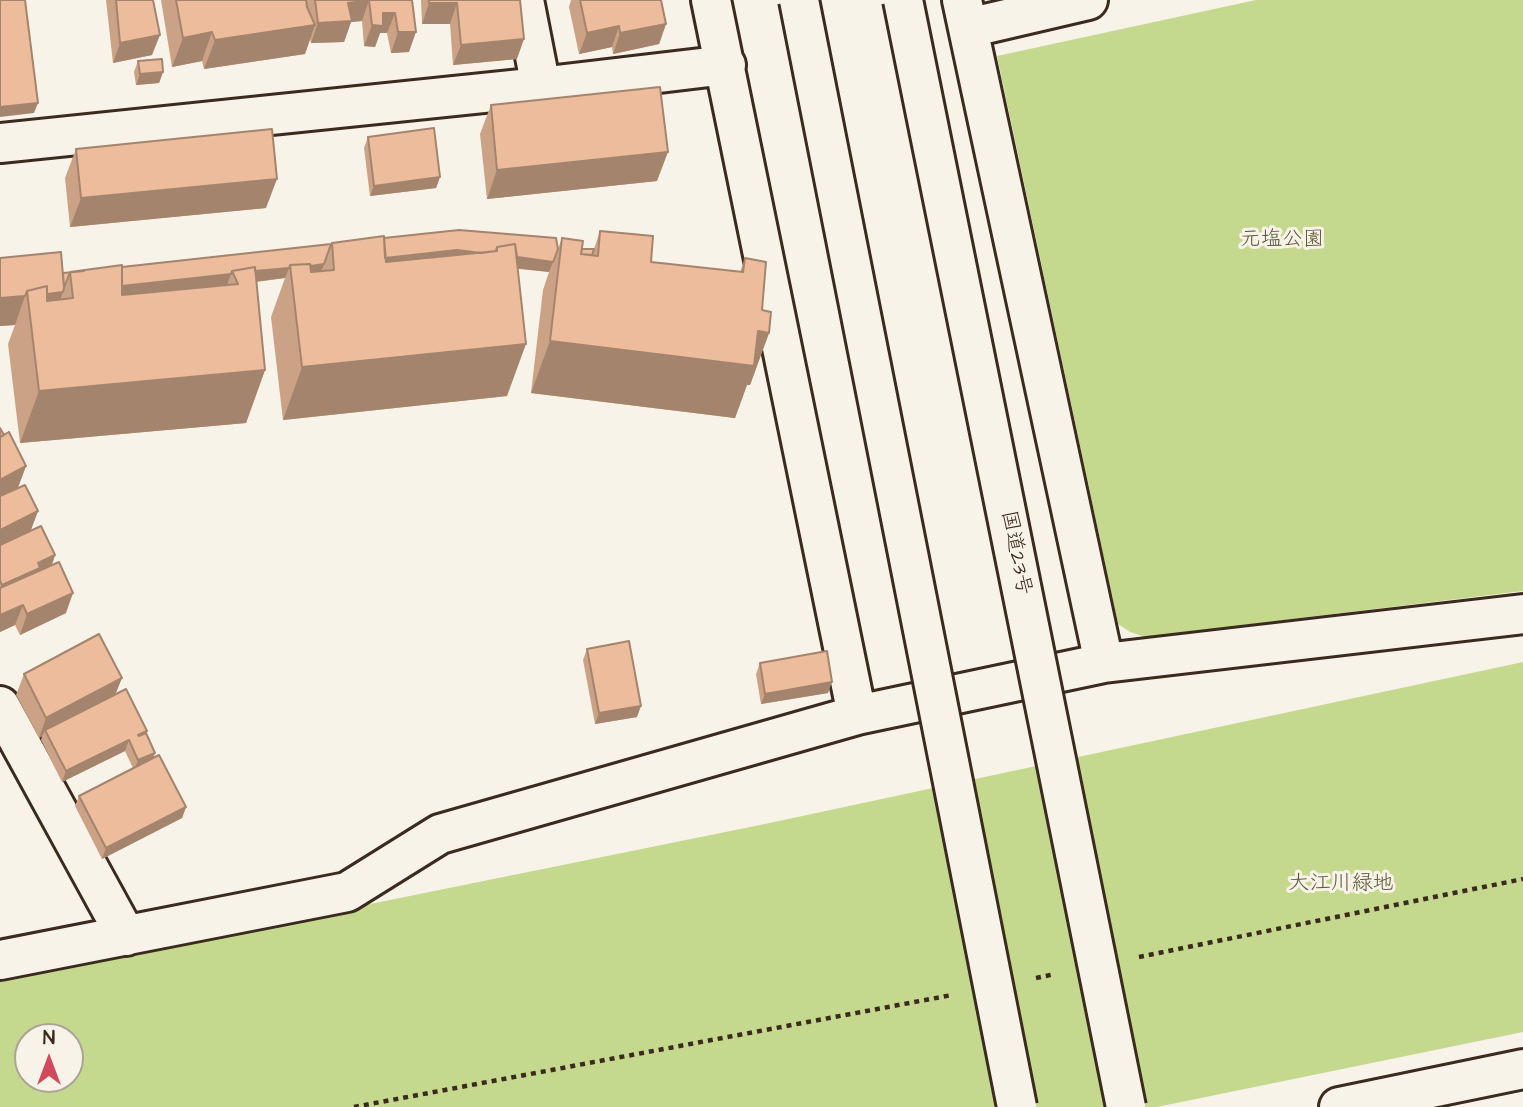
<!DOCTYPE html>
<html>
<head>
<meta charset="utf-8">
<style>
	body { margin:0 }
	#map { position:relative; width:1523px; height:1107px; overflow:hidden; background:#f7f3e8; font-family:"Architects Daughter",sans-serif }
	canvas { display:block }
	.north { position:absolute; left:14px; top:1023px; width:70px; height:70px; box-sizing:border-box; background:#f7f3e8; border:2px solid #aca397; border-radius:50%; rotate:0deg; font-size:19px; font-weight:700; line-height:28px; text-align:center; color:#3b2a1e }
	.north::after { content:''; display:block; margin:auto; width:24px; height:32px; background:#d1495b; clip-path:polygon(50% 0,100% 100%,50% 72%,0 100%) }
</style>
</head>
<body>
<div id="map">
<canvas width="1523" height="1107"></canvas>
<div class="north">N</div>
</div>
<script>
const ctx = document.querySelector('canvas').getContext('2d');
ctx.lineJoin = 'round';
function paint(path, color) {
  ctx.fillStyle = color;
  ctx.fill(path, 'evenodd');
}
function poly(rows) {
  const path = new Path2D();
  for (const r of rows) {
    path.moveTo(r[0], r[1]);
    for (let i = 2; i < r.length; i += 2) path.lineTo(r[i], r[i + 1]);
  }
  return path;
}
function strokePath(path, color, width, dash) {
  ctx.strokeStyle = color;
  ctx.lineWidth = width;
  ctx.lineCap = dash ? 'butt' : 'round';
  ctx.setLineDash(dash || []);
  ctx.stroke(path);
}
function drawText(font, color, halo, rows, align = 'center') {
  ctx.font = font + ' "Architects Daughter","Klee One",sans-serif';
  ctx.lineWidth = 6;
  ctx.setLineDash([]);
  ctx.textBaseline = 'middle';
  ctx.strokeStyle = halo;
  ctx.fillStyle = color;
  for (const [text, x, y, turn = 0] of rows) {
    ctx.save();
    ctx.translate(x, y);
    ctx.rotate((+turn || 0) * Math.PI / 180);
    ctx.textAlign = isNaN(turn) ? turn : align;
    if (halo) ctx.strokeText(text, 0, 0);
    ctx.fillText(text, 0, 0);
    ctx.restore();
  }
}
const green = poly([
	[1256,0,1523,0,1523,591,1145,637,1130,632,1118,624,997,56],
	[1523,662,1523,1032,1157,1107,0,1107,0,979,760,825],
	[28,1037,70,1037,70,1079,28,1079]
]);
const path = poly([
	[1139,957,1523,879],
	[1036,978,1055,974],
	[354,1107,952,995]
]);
const street = poly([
	[524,0,541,87],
	[711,0,857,715],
	[962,0,1104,663],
	[968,28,1088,0],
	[0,143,541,87,726,65],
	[0,706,126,936],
	[0,960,347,892,440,834,857,715,1104,663,1523,614],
	[1339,1107,1523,1069]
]);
const highwayBridge = poly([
	[799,0,1017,1107],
	[903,0,1126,1107]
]);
const wall = poly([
	[106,0,153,0,152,55,113,63],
	[161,0,412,0,409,52,391,53,387,33,380,33,375,47,364,46,362,21,351,22,344,42,311,43,310,39,305,54,204,69,202,61,172,67],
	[421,0,520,0,517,59,453,65,450,24,422,24],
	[571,0,661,0,666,24,659,44,613,54,612,47,579,54,569,7],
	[138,61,163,72,159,83,136,85,134,72],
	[491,105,657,181,487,199,480,134],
	[368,137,440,177,436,188,370,196,364,148],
	[76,149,266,208,70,227,65,178],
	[600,231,651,262,740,272,745,258,769,333,750,385,747,385,735,418,531,393,543,290,549,272,518,269,507,396,283,420,271,317,285,278,256,282,265,370,246,423,20,443,8,344,15,325,0,326,0,258,63,273,384,238,558,249,562,238,582,249,594,249],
	[0,428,4,435,26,466,18,488,38,511,31,530,55,555,52,565,66,613,20,635,15,625,0,632],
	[587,649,637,717,595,724,583,660],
	[760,663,828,693,761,704,756,674],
	[24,674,115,694,147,731,146,733,155,753,153,758,186,807,182,818,102,859,75,806,79,796,133,768,125,751,62,782,41,740,42,736,39,738,16,695]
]);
const shadedWall = poly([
	[369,0,362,21,351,22,344,42,311,43,318,23,348,3],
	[429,3,457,3,450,24,422,24],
	[383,13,395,13,387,33,380,33,375,47,364,46,372,25],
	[666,24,659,44,613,54,620,33],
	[315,25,305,54,204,69,215,40],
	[619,26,612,47,579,54,587,33],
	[212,32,202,61,172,67,183,38],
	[398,32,416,32,409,52,391,53],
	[160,35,152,55,113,63,120,43],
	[524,39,517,59,453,65,461,45],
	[163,72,159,83,136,85,140,74],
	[38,103,34,113,0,117,0,107],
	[668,152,657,181,487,199,497,170],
	[440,177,436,188,370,196,374,186],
	[277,179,266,208,70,227,81,198],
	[457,250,494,255,334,270,334,263],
	[496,255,553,262,549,272,492,265],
	[324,264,320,275,291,268],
	[289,268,285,278,237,284,234,274],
	[231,274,227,285,72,301,73,298,72,291],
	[63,292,52,321,27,295],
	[25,296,15,325,0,326,0,298],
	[758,331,769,333,750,385,747,385,735,418,531,393,550,341],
	[526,344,507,396,283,420,302,367],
	[265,370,246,423,20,443,39,391],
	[26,466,15,495,0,503,0,480],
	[38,511,30,532,0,546,0,530],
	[55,555,48,576,0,590,2,585,38,563],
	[73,593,66,613,20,635,27,614],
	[23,605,15,625,0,632,0,615],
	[122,678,114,698,45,730,42,736,39,738,46,718],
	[832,682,828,693,761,704,765,694],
	[641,706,637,717,595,724,599,713],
	[129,740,125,751,62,782,66,771],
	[155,753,151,763,134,771,138,760],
	[186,807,182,818,102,859,106,848]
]);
const building = poly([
	[0,0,25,0,38,103,0,107,0,0],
	[116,0,153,0,160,35,120,43,116,0],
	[176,0,306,0,307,7,315,25,215,40,212,32,183,38,176,0],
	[315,0,412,0,416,32,398,32,395,13,383,13,383,26,372,25,369,0,348,3,352,21,318,23,315,0],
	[429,0,520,0,524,39,461,45,457,3,429,3,429,0],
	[580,0,661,0,666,24,620,33,619,26,587,33,580,0],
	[162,59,163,72,140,74,138,61,162,59],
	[660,87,668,152,497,170,491,105,660,87],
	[434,128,440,177,374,186,368,137,434,128],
	[272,129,277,179,81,198,76,149,272,129],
	[459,230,556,238,558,249,553,262,517,257,515,244,497,247,496,251,481,253,457,250,385,258,384,238,459,230],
	[600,231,653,236,651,262,743,272,745,258,766,262,762,310,771,312,769,333,758,331,754,366,550,341,562,238,583,241,581,254,598,256,600,231],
	[384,236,386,262,497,251,497,247,515,244,526,344,302,367,290,265,310,264,311,272,334,270,332,243,384,236],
	[331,244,324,264,311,266,310,264,290,265,289,268,255,271,255,267,232,271,231,274,122,286,122,267,331,244],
	[582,249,594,249,592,255,581,254,582,249],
	[61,252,64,288,63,292,47,294,47,286,27,291,25,296,0,298,0,258,61,252],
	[122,265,122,295,238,284,232,271,255,267,265,370,39,391,27,291,47,286,47,301,73,298,70,272,122,265],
	[84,271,70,272,64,288,63,273,84,271],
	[0,428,4,435,0,437,0,428],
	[9,432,26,466,0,480,0,437,9,432],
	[25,485,38,511,0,530,0,496,25,485],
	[41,526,55,555,38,563,40,568,2,585,0,581,0,545,41,526],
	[59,562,73,593,27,614,23,605,0,615,0,588,59,562],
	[99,634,122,678,46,718,24,674,99,634],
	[629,641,641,706,599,713,587,649,629,641],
	[827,651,832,682,765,694,760,663,827,651],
	[126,689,147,731,138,735,139,736,146,733,155,753,138,760,129,740,66,771,45,730,126,689],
	[159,755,186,807,106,848,79,796,159,755]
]);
const parkNames = [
	["元塩公園",1282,241],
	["大江川緑地",1341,885]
];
const streetNames = [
	["国道23号",1015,553,79]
];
paint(green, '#c5d98e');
strokePath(street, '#3b2a1e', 44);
strokePath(path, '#3b2a1e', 4.5, [5, 5]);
strokePath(street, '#f7f3e8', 38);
strokePath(highwayBridge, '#3b2a1e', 44, []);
strokePath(highwayBridge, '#f7f3e8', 38);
paint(wall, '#cba286');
paint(shadedWall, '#a5846d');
paint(building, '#ecbc9c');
strokePath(building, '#a5846d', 2);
drawText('21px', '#5e563a', '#f7f3e8', parkNames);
drawText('21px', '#3b2a1e', '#f7f3e8', streetNames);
</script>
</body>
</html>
